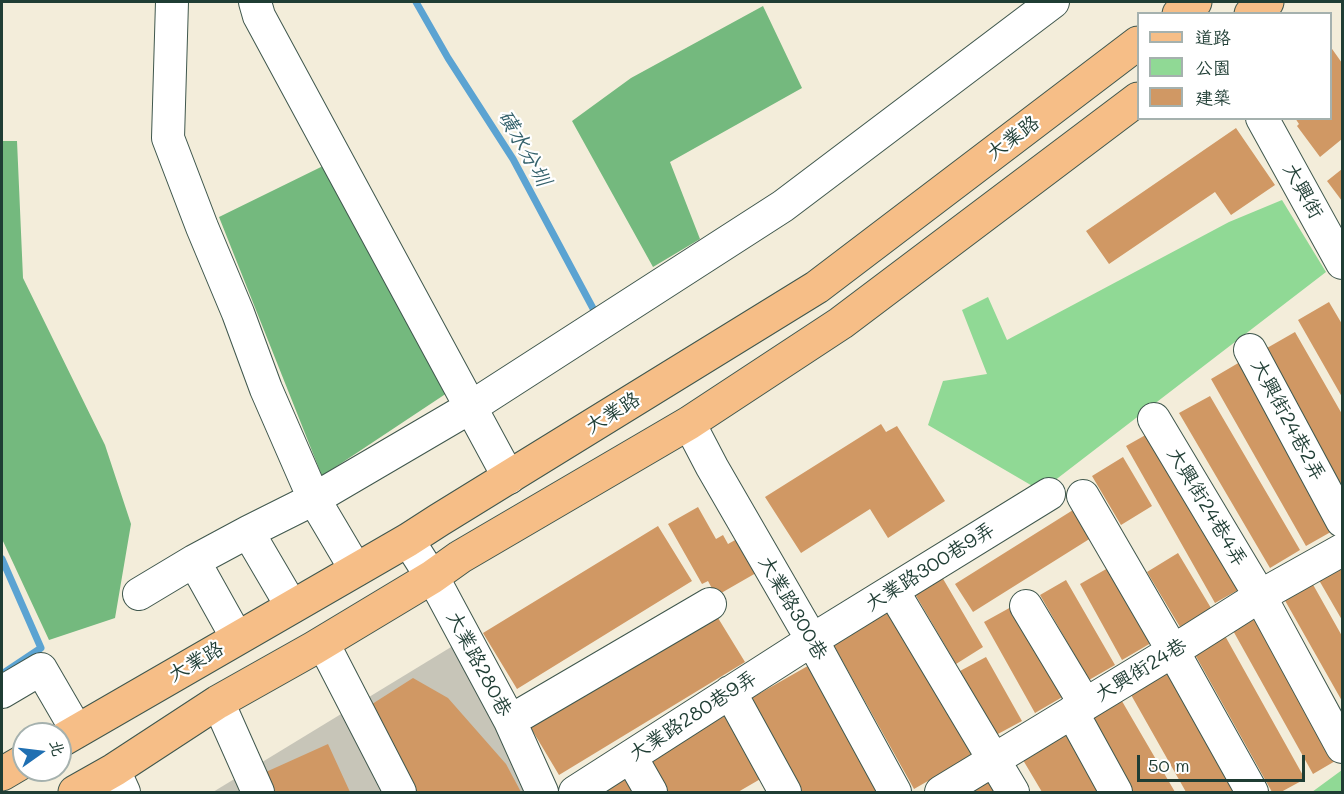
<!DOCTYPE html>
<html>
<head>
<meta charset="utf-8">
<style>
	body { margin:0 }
	#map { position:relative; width:1344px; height:794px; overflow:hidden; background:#f3edda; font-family:Mali,"LXGW WenKai TC",sans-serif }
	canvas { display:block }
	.frame { position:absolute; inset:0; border:3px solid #1f3d34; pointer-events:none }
	.legend { position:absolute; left:1137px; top:12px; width:195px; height:108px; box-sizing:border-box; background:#fff; border:2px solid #a5b1ae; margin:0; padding:8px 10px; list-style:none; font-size:18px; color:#1f3d34 }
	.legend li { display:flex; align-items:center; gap:12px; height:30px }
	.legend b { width:30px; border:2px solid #a5b1ae }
	.north { position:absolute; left:12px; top:722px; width:60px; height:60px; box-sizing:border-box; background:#fff; border:2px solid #a5b1ae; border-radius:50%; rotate:76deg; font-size:16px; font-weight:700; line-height:24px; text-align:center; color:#1f3d34 }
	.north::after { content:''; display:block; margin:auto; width:21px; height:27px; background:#1f6fb2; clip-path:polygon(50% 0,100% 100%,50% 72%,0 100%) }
	.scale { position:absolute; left:1137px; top:755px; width:168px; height:27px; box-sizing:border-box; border:3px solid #1f3d34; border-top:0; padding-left:8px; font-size:18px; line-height:21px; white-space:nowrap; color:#1f3d34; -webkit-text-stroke:4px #fff; paint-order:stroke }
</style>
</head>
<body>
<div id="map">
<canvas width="1344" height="794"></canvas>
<div class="frame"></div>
<ul class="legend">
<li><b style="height:8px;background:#f6be87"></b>道路</li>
<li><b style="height:16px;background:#90d995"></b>公園</li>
<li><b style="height:16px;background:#d09864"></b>建築</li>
</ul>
<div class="north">北</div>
<div class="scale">50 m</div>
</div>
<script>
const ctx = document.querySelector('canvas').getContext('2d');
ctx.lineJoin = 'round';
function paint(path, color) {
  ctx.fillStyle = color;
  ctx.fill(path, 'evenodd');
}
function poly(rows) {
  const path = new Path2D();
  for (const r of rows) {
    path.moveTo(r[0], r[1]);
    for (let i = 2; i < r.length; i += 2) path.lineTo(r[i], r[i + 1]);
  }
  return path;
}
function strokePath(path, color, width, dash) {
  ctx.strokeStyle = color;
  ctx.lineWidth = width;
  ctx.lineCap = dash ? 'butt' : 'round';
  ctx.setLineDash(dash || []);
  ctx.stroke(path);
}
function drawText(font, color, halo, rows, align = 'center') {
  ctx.font = font + ' Mali,"LXGW WenKai TC",sans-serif';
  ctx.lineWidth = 4.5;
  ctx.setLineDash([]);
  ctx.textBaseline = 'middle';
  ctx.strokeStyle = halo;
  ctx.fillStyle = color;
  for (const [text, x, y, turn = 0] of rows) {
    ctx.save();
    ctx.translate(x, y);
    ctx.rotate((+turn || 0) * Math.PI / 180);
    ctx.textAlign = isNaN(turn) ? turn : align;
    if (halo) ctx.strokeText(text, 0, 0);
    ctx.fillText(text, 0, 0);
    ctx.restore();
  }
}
const industrial = poly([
	[461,641,533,792,213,792]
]);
const green = poly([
	[1282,200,1326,272,1041,491,928,425,943,381,987,374,962,310,988,297,1007,340,1229,222],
	[1342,770,1342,792,1312,792]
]);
const forest = poly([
	[763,6,802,88,670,162,700,239,653,267,572,121,631,78],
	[2,141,17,141,23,278,105,445,131,524,115,618,49,640,2,539],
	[323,166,447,393,322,476,219,217]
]);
const stream = poly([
	[416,2,448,58,513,159,596,314],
	[2,559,41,648,2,674]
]);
const building = poly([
	[1330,46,1342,63,1342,139,1320,157,1297,126,1299,124,1295,118,1330,118],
	[1236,128,1275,185,1231,215,1215,192,1109,264,1086,231],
	[1342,169,1342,201,1327,181],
	[1329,302,1342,324,1342,397,1298,320],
	[1295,332,1342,414,1342,495,1260,352],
	[1240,362,1336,529,1306,546,1211,379],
	[1210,396,1300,550,1270,568,1179,413],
	[881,424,886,432,897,426,945,501,888,538,870,509,801,553,765,497],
	[1158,428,1247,585,1215,603,1126,446],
	[1123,457,1152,506,1121,525,1092,476],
	[698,507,716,539,723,535,728,544,737,539,756,573,716,596,708,581,702,584,668,524],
	[1073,510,1091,538,973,612,955,584],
	[658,526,692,581,517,689,483,633],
	[1178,553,1211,608,1180,627,1147,572],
	[1342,560,1342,620,1316,575],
	[1108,568,1151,643,1122,660,1080,584],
	[942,577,983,647,956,664,915,594],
	[1066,580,1115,665,1089,680,1040,595],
	[1311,581,1342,636,1342,701,1283,597],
	[707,600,745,662,559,775,522,713],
	[1013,606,1064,696,1035,713,984,622],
	[898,607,980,751,914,789,833,644],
	[1264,608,1342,757,1313,774,1231,627],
	[1224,634,1305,779,1281,792,1272,792,1193,651],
	[986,657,1022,721,996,735,960,671],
	[813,663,886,792,801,792,748,700],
	[1171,670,1240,792,1186,792,1130,693],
	[413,678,448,698,506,764,521,792,412,792,369,706],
	[1119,696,1175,792,1130,792,1086,716],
	[733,711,769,774,738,792,662,792,645,763],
	[1065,729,1101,792,1042,792,1020,755],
	[328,744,350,792,265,792,257,776],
	[630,773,641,792,595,792],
	[993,776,1002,792,964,792]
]);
const minor = poly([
	[172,2,168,138,202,227,238,313,266,389,314,499,356,570],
	[255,2,259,16,509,478],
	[1262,118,1342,263],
	[1250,350,1342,521],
	[1154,419,1260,596,1342,747],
	[689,423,712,467,812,640,895,792],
	[1083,496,1173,651,1252,792],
	[248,532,292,607],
	[408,540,438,587,510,721,542,792],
	[194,561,237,638],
	[893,591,1013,792],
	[139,594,194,561,248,532,314,499,471,407,783,206,1053,2],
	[1026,606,1085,704],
	[323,643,400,792],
	[2,692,41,669,77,731],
	[730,692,785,792],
	[218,702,258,792],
	[1072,712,1116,792],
	[510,721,710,604],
	[631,757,651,792],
	[114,770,124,792],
	[575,792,812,640,1049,494],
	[941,792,1173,651,1260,596,1342,550]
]);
const major = poly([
	[1179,14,1195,2],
	[1251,14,1267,2],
	[60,741,408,540,439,520,817,287,1138,43],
	[2,774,24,761],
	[75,792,114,770,218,702,314,648,432,577,460,557,689,423,841,323,1138,99]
]);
const streetNames = [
	["大業路",1013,138,-37],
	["大興街",1303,191,61],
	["大業路",613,413,-32],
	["大興街24巷2弄",1288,420,62],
	["大興街24巷4弄",1207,507,59],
	["大業路300巷9弄",930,567,-32],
	["大業路300巷",793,608,60],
	["大業路",196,662,-30],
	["大業路280巷",479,664,62],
	["大興街24巷",1141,670,-31],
	["大業路280巷9弄",693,716,-33]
];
const waterNames = [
	["磺水分圳",524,148,60]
];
paint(industrial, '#c7c5b8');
paint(green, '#90d995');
paint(forest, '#74b97e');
strokePath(stream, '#5ba3d2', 7);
paint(building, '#d09864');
strokePath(minor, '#3f574d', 34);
strokePath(major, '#3f574d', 35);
strokePath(minor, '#fff', 32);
strokePath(major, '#f6be87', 33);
drawText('20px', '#1f3d34', '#fff', streetNames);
drawText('italic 21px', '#34616b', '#fff', waterNames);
</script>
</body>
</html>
